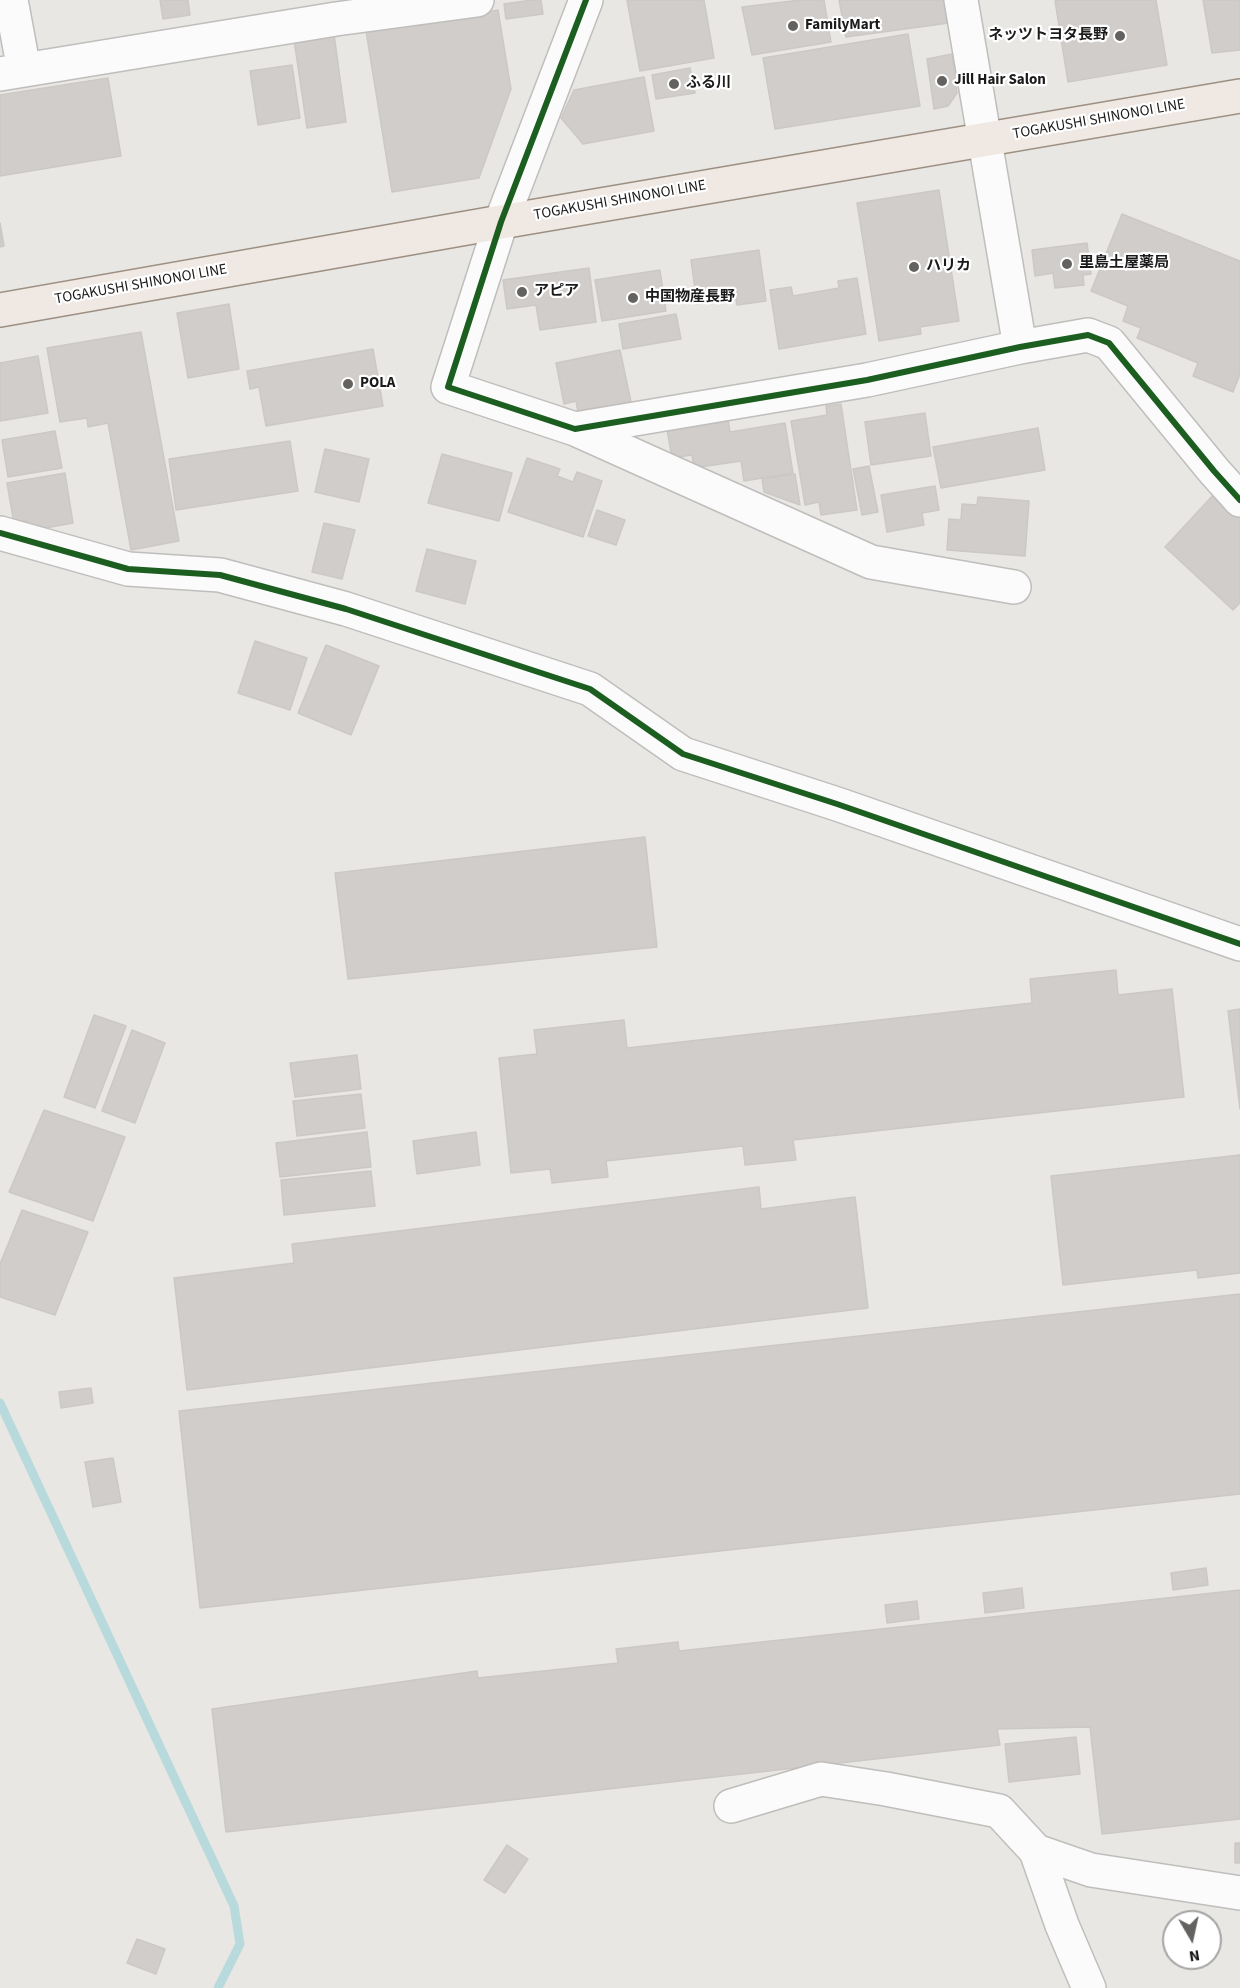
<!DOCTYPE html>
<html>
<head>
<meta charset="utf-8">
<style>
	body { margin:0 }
	#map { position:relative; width:1240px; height:1988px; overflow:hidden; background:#e9e7e4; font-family:"Source Sans 3",sans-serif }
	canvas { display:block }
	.north { position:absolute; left:1162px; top:1910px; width:60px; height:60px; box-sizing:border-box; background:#fff; border:2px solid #a4a4a4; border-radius:50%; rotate:171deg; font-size:16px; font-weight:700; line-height:24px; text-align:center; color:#1b1b1b }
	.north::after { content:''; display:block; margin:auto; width:21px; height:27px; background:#636261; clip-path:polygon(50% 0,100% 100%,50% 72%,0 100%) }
</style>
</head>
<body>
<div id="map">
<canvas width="1240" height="1988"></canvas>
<div class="north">N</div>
</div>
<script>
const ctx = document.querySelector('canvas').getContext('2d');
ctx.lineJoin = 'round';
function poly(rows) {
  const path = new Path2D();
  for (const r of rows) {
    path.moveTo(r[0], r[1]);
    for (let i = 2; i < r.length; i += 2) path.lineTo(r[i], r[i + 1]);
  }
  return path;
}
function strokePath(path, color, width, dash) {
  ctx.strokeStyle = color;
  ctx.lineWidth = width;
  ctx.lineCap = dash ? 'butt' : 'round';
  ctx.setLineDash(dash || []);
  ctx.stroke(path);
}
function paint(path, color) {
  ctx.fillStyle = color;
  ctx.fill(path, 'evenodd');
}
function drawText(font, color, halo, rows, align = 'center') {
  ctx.font = font + ' "Source Sans 3","Noto Sans JP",sans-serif';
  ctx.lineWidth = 4.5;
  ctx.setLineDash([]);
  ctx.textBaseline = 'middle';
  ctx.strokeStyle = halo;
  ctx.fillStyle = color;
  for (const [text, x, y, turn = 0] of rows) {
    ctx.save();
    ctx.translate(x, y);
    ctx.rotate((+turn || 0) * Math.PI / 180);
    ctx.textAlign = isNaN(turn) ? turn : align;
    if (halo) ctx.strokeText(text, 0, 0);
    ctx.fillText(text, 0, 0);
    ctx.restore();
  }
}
const stream = poly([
	[0,1403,234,1906,240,1944,218,1988]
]);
const building = poly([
	[160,0,188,0,190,15,163,19,160,0],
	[532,0,541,0,543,14,506,19,504,4,532,0],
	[627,0,704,0,714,58,640,71,627,0],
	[800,0,824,0,831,42,752,55,742,7,800,0],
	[839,0,945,0,949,23,846,37,839,0],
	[1060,0,1156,0,1167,65,1068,82,1055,1,1060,0],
	[1203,0,1240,0,1240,50,1212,53,1203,0],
	[498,10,511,89,479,178,392,192,366,31,498,10],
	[334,34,346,122,307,128,294,40,334,34],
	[908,34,920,106,775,129,763,58,908,34],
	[952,54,957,93,948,106,934,109,927,59,952,54],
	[292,65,300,118,258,125,250,71,292,65],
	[690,68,695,93,656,99,652,75,690,68],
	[644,77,654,131,583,144,561,118,574,90,644,77],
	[108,78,121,156,0,176,0,95,108,78],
	[939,190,959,321,920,327,921,334,879,341,857,203,939,190],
	[1122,214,1240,261,1240,374,1233,392,1193,376,1198,363,1137,338,1141,328,1123,321,1128,306,1091,291,1122,214],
	[0,223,4,246,0,247,0,223],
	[1087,243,1091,274,1083,275,1084,285,1055,288,1053,273,1035,276,1032,250,1087,243],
	[759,250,766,301,737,305,736,299,697,304,691,260,759,250],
	[589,268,596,322,540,330,536,305,507,309,503,280,589,268],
	[660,270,666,311,602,321,595,280,660,270],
	[857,278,866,334,779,349,770,290,791,287,793,296,839,288,838,281,857,278],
	[229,304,239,369,188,378,177,313,229,304],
	[676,314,681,339,623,349,619,324,676,314],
	[141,332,179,541,131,550,108,423,88,427,87,418,60,422,47,348,141,332],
	[373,349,383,406,266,426,259,387,250,389,247,371,373,349],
	[620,350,631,402,578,412,576,401,564,404,556,363,620,350],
	[38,356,48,413,0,421,0,363,38,356],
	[841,404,857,510,821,515,819,502,805,505,791,421,827,415,826,406,841,404],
	[925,413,931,456,871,465,865,422,925,413],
	[728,419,730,432,785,423,793,473,744,481,741,461,694,468,692,455,672,458,667,429,728,419],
	[1038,428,1045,470,941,488,933,447,1038,428],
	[55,431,62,468,8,477,2,440,55,431],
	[290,441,298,491,176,510,169,459,290,441],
	[325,449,369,459,359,502,315,492,325,449],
	[442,454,512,473,499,521,428,503,442,454],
	[527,458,560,469,557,476,573,482,577,472,602,481,583,537,508,512,527,458],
	[869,466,878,512,862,515,853,469,869,466],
	[65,473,73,523,29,531,27,521,14,523,7,483,65,473],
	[795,474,800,505,764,492,762,479,795,474],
	[935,486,939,510,922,513,924,525,887,532,881,495,935,486],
	[1216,492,1240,514,1240,603,1233,610,1165,547,1216,492],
	[978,497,1029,501,1025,556,947,550,949,519,961,520,962,504,977,505,978,497],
	[597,510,625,520,616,545,588,536,597,510],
	[324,523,355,530,342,579,312,572,324,523],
	[427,549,476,561,465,604,416,591,427,549],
	[255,641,307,658,290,710,238,693,255,641],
	[326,645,379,666,351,735,298,713,326,645],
	[645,837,657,947,348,979,335,873,645,837],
	[1116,970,1118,995,1172,989,1184,1097,793,1140,796,1160,745,1165,743,1146,606,1161,608,1177,552,1183,550,1169,511,1173,499,1058,537,1054,534,1030,624,1020,627,1048,1032,1003,1030,979,1116,970],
	[1240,1009,1240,1109,1228,1011,1240,1009],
	[94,1015,126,1026,95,1108,64,1097,94,1015],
	[132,1030,165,1043,135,1123,102,1111,132,1030],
	[357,1055,361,1089,295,1097,290,1063,357,1055],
	[361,1094,365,1128,297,1136,293,1101,361,1094],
	[44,1110,125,1137,93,1221,9,1192,44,1110],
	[367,1132,371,1167,280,1177,276,1143,367,1132],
	[476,1132,480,1165,417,1174,413,1141,476,1132],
	[1240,1155,1240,1273,1198,1278,1197,1270,1063,1285,1051,1176,1240,1155],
	[371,1171,375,1206,284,1215,281,1180,371,1171],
	[759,1187,761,1209,855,1197,868,1308,187,1390,174,1278,294,1263,292,1244,759,1187],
	[22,1210,88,1232,55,1315,0,1297,0,1264,22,1210],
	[1240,1294,1240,1494,200,1608,179,1411,1240,1294],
	[91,1388,93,1403,61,1408,59,1392,91,1388],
	[113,1458,121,1502,93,1507,85,1462,113,1458],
	[1206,1568,1208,1585,1173,1590,1171,1573,1206,1568],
	[1022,1588,1024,1608,985,1613,983,1593,1022,1588],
	[1240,1590,1240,1819,1102,1834,1090,1727,997,1729,1000,1745,226,1832,212,1709,477,1671,478,1678,618,1663,616,1649,678,1642,679,1651,1240,1590],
	[917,1601,919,1619,887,1623,885,1605,917,1601],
	[1076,1737,1080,1774,1009,1782,1005,1744,1076,1737],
	[1235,1843,1240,1843,1240,1863,1235,1863,1235,1843],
	[507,1845,528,1859,505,1893,484,1880,507,1845],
	[137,1939,165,1949,156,1974,127,1963,137,1939]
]);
const minor = poly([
	[11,0,24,70],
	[586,0,501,222,448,387,575,429,867,380,1020,347,1088,335,1109,343,1214,471,1240,500],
	[961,0,1020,347],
	[0,74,336,19,477,0],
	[575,429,871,562,1014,587],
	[0,533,128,569,220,575,346,609,590,689,683,754,837,804,1240,944],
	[731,1806,821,1779,886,1789,999,1811,1036,1851,1062,1925,1089,1988],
	[1036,1851,1091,1870,1240,1893]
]);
const major = poly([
	[0,310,501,222,1240,96]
]);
const cycleway = poly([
	[586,0,501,222,448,387,575,429,867,380,1020,347,1088,335,1109,343,1214,471,1240,500],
	[0,533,128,569,220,575,346,609,590,689,683,754,837,804,1240,944]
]);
const markers = [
	[793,26,6,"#636261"],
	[1120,36,6,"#636261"],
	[942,81,6,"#636261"],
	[674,84,6,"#636261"],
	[1067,264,6,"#636261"],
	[914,267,6,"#636261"],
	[522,292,6,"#636261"],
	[633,298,6,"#636261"],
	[348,384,6,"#636261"]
];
const poiNames = [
	["FamilyMart",805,26],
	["ネッツトヨタ長野",1108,36,"right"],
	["Jill Hair Salon",954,81],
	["ふる川",686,84],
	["里島土屋薬局",1079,264],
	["ハリカ",926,267],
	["アピア",534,292],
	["中国物産長野",645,298],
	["POLA",360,384]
];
const streetNames = [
	["TOGAKUSHI SHINONOI LINE",1099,120,-10],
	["TOGAKUSHI SHINONOI LINE",620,201,-10],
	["TOGAKUSHI SHINONOI LINE",141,285,-10]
];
strokePath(stream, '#b8dadc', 9);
paint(building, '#d0cdcb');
strokePath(building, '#ccc8c5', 1.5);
strokePath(minor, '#bfbebc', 36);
strokePath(major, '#9d9083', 36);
strokePath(minor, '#fcfbfb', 33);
strokePath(major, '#efe8e3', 33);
strokePath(cycleway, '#1b5e20', 6);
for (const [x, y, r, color] of markers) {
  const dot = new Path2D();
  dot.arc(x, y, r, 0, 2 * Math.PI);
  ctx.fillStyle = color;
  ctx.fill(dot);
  strokePath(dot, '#fff', 2);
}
drawText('bold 15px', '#1b1b1b', '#fff', poiNames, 'left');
drawText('15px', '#1b1b1b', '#fff', streetNames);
</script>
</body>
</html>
